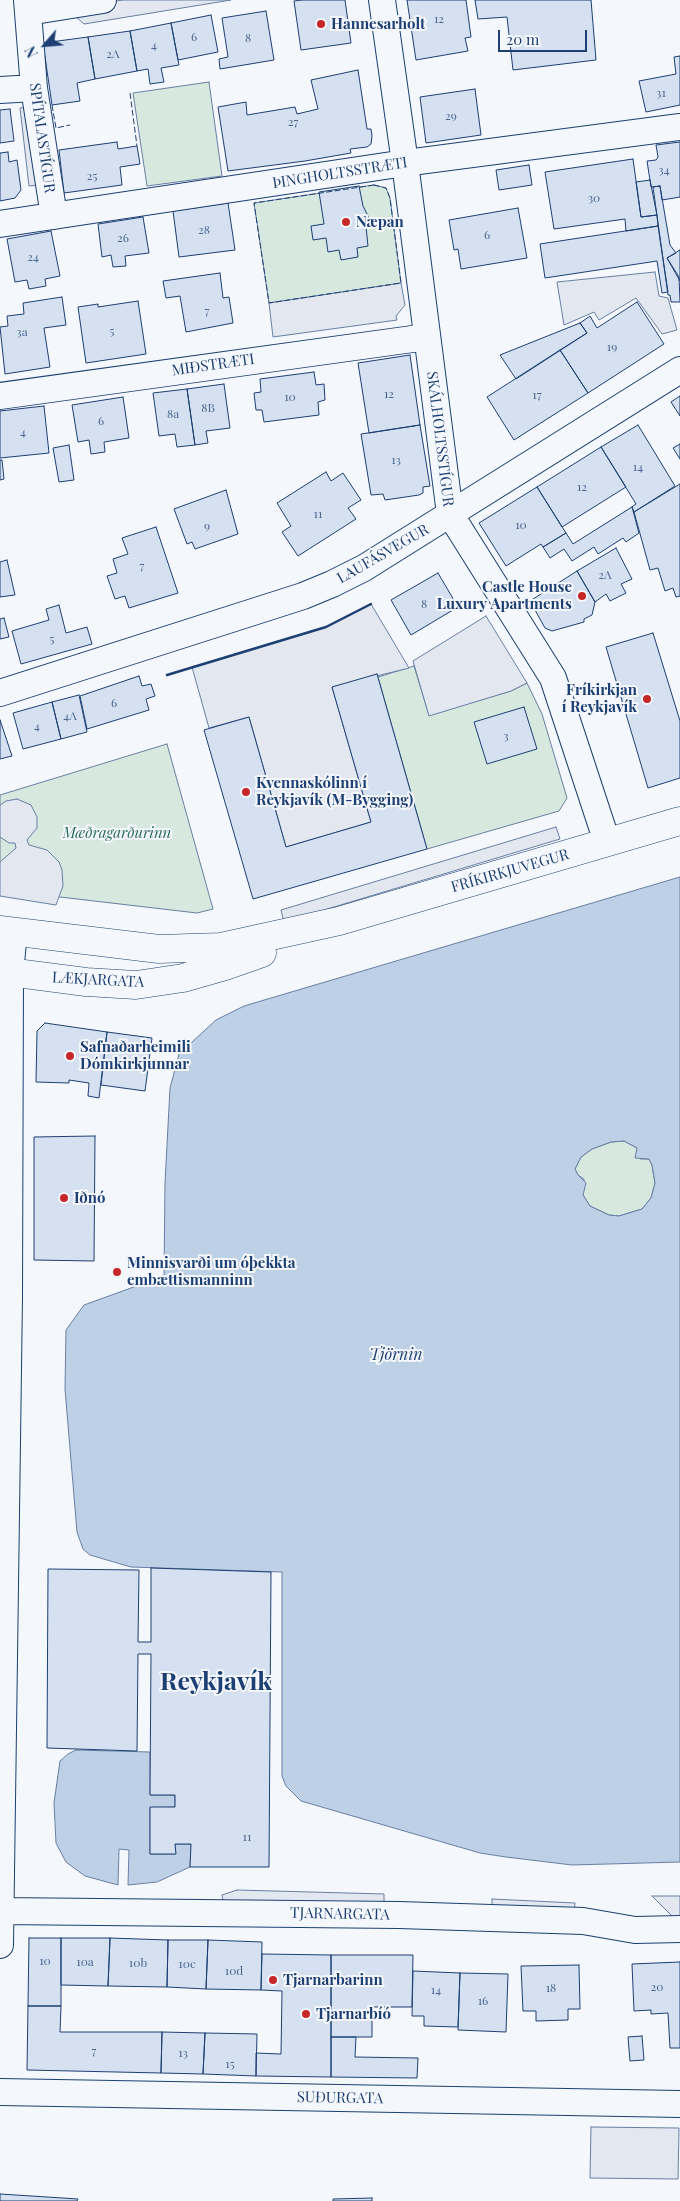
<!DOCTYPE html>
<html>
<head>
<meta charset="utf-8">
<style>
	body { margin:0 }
	#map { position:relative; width:680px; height:2201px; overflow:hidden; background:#f4f7fb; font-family:"Playfair Display",serif }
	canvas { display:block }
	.north { position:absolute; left:20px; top:20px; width:50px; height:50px; -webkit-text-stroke:4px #f4f7fb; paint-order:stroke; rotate:243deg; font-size:14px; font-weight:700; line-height:20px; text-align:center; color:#1d3f73 }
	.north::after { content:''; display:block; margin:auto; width:18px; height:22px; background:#1d3f73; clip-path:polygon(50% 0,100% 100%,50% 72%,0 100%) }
	.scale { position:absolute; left:498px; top:30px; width:89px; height:22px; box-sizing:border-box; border:2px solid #1d3f73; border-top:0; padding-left:6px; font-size:15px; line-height:18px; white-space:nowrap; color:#1d3f73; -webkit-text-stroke:4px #f4f7fb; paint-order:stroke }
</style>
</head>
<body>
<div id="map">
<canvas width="680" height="2201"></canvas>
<div class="north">N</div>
<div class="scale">20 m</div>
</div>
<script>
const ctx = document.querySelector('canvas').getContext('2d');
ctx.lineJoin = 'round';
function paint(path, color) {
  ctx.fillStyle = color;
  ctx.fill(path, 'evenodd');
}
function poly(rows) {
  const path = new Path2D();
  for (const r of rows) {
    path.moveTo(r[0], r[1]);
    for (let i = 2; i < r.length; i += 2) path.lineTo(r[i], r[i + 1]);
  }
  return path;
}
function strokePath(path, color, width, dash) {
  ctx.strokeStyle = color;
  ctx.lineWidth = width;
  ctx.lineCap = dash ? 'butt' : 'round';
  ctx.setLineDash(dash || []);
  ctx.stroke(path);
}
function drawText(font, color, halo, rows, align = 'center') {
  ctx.font = font + ' "Playfair Display",serif';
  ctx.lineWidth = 4;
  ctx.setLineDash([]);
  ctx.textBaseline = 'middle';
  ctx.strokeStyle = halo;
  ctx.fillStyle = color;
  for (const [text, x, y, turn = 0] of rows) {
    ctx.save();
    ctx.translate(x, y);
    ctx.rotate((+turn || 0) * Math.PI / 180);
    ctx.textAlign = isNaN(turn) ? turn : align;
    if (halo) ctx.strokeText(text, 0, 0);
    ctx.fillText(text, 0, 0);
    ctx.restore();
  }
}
const green = poly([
	[209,82,222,176,147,186,133,93,209,82],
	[374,185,386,188,390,198,401,283,269,303,254,203,374,185],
	[414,666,429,715,511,691,527,683,542,714,567,798,559,811,427,849,378,677,414,666],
	[167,744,213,909,197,913,0,890,0,795,167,744],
	[624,1141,637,1148,640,1159,649,1159,652,1165,655,1183,651,1198,642,1209,619,1216,609,1215,590,1206,583,1195,584,1179,578,1175,575,1169,581,1157,592,1149,611,1142,624,1141]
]);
const parking = poly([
	[123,0,231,0,84,24,66,8,123,0],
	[29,107,38,185,29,186,20,108,29,107],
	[655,272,659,296,668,298,677,330,662,334,636,298,599,320,594,312,564,325,557,282,655,272],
	[401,283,405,305,396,316,397,320,273,337,269,303,401,283],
	[371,604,409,668,332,687,371,822,286,847,249,717,209,728,192,667,326,627,371,604],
	[486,616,527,683,511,691,429,716,413,661,486,616],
	[17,799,31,805,37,817,37,828,27,840,29,845,47,850,59,862,62,870,63,886,56,905,0,896,0,862,16,848,15,843,9,843,0,837,0,805,6,801,17,799],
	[556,827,560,839,284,922,281,910,556,827],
	[237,1890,384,1894,384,1905,223,1902,222,1895,237,1890],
	[652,1896,680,1896,680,1920,676,1920,652,1896],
	[492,1899,575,1903,574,1916,492,1912,492,1899],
	[591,2127,679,2128,678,2179,590,2178,591,2127]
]);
const water = poly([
	[680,877,680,1862,572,1865,506,1857,480,1853,301,1801,286,1786,282,1776,282,1572,131,1567,90,1555,83,1549,77,1532,65,1389,66,1330,84,1305,164,1276,165,1183,170,1088,179,1054,216,1020,244,1006,680,877],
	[624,1141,637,1148,635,1158,649,1159,652,1165,655,1183,651,1198,642,1209,619,1216,609,1215,590,1206,583,1195,586,1183,578,1175,575,1169,581,1157,592,1149,611,1142,624,1141],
	[76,1750,150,1752,150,1795,175,1795,175,1807,150,1808,150,1854,175,1854,175,1844,191,1844,190,1867,157,1882,128,1885,129,1850,119,1849,118,1885,85,1876,66,1862,56,1843,54,1803,60,1761,68,1754,76,1750]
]);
const building = poly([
	[302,0,345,0,351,43,301,50,294,1,302,0],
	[407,0,466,0,471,37,465,38,468,51,416,60,407,0],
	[475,0,591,0,596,60,513,70,507,17,478,19,475,0],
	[266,11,274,60,220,69,219,59,228,57,222,18,266,11],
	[211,15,218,52,178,60,171,23,211,15],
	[171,23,179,65,161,68,164,82,150,84,148,69,137,71,130,31,171,23],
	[130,31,137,71,95,79,88,37,130,31],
	[88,37,95,79,77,83,80,101,52,105,43,43,88,37],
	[680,56,680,105,646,112,639,81,676,74,674,57,680,56],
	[358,70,367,129,371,129,372,136,371,144,367,147,350,149,351,153,305,161,228,171,218,107,246,102,247,115,295,107,297,114,318,109,311,80,358,70],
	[475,89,481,135,426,143,420,97,475,89],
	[10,109,14,141,0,143,0,110,10,109],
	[117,142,118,149,137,146,140,164,120,167,122,185,64,193,59,150,117,142],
	[680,142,680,197,662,200,660,186,651,187,647,161,656,160,658,157,656,145,680,142],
	[8,152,9,162,17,160,21,190,15,198,0,201,0,153,8,152],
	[633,159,641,217,657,215,658,226,626,231,625,219,554,229,545,172,633,159],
	[529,165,532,185,499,190,496,170,529,165],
	[650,180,657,215,641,217,636,182,650,180],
	[359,186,363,206,370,220,366,227,368,246,357,248,358,257,341,260,339,250,328,252,326,238,313,240,311,226,324,224,319,192,359,186],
	[660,186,670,245,676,253,667,258,679,277,680,302,671,302,670,295,668,295,653,187,660,186],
	[228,203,235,250,179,257,173,211,228,203],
	[518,208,527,258,461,269,458,249,454,250,449,220,518,208],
	[143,217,149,253,125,256,126,266,113,267,111,255,102,257,98,224,143,217],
	[658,226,668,292,662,293,657,261,545,278,540,244,658,226],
	[51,231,60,276,45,279,46,286,29,289,27,280,15,282,7,239,51,231],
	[680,250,680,281,667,258,680,250],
	[220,273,223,298,229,297,233,323,186,332,180,296,166,298,163,281,220,273],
	[62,297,66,325,44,328,50,367,5,374,0,327,8,326,7,316,24,314,23,303,62,297],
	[138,301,146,354,86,363,78,307,98,304,98,307,138,301],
	[637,302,664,344,588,393,560,350,587,333,580,323,590,316,597,328,637,302],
	[580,323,587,333,516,379,500,355,580,323],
	[560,350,588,393,514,440,487,397,560,350],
	[410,355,420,425,369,433,358,363,410,355],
	[314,372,316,385,324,384,325,400,318,402,319,415,264,422,262,410,256,410,254,393,261,392,260,379,314,372],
	[224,384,230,428,206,431,208,443,195,445,187,389,224,384],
	[187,389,195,445,177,447,175,434,159,436,153,393,187,389],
	[680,396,680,416,671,402,680,396],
	[123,397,129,438,104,442,105,452,91,454,89,440,78,442,72,405,123,397],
	[44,406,49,453,0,458,0,411,44,406],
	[420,425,430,486,423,487,423,493,419,495,385,500,383,494,371,495,361,434,420,425],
	[638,425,675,486,634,512,632,507,636,504,601,447,638,425],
	[680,444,680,459,673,448,680,444],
	[69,445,74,480,59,482,53,448,69,445],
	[601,447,626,487,562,527,537,487,601,447],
	[0,460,2,460,4,479,0,480,0,460],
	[326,472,331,481,343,473,361,500,348,508,356,519,298,556,282,532,291,526,277,503,326,472],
	[680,484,680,596,676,597,673,588,665,591,658,568,650,570,634,512,680,484],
	[537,487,566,533,543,547,541,544,506,566,479,523,537,487],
	[226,490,238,534,195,549,192,542,187,544,174,509,226,490],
	[632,507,639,533,626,542,623,538,598,554,594,547,572,561,564,549,550,558,543,547,566,533,573,544,632,507],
	[156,527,178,593,129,608,125,596,115,599,107,576,117,573,113,559,128,554,122,538,156,527],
	[616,548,632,579,621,584,626,593,610,601,606,594,595,602,577,571,616,548],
	[7,560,15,595,0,597,0,562,7,560],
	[577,571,595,602,592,615,584,619,584,622,552,631,545,628,530,601,577,571],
	[438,573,458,607,411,635,391,600,438,573],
	[59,605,66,633,87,627,92,644,21,664,12,631,49,620,46,609,59,605],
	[4,618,9,637,0,639,0,619,4,618],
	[653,633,680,721,680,778,648,788,606,647,653,633],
	[377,674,427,849,253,899,204,730,249,717,286,847,371,822,332,687,377,674],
	[139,676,142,686,151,684,155,696,146,699,149,710,87,729,80,696,139,676],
	[79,695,87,732,61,739,52,702,79,695],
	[52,702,61,739,23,749,13,713,52,702],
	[524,707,537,749,487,764,474,722,524,707],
	[0,720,12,756,0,759,0,720],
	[45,1023,107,1032,99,1098,88,1096,89,1083,69,1080,69,1083,36,1082,37,1031,45,1023],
	[107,1032,152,1038,145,1091,101,1085,107,1032],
	[95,1136,94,1261,34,1260,34,1137,95,1136],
	[151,1568,271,1572,269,1867,190,1867,191,1844,175,1844,176,1854,150,1854,150,1807,175,1807,175,1795,150,1795,151,1654,138,1654,137,1751,47,1748,48,1569,139,1570,138,1642,151,1642,151,1568],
	[29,1938,61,1938,61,2006,28,2006,29,1938],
	[61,1938,110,1938,108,1986,61,1985,61,1938],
	[110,1938,168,1940,167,1987,108,1986,110,1938],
	[168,1940,208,1940,206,1989,167,1987,168,1940],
	[208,1940,262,1942,261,1990,206,1989,208,1940],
	[262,1954,331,1955,331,2077,256,2076,256,2053,281,2054,282,1991,261,1990,262,1954],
	[331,1955,413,1955,412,2007,372,2007,372,2037,331,2037,331,1955],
	[680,1962,680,2048,670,2048,668,2013,651,2014,651,2010,634,2011,632,1964,680,1962],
	[579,1965,580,2009,568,2009,568,2020,536,2021,536,2011,523,2011,521,1966,579,1965],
	[413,1971,460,1973,458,2027,424,2026,424,2016,412,2016,413,1971],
	[460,1973,508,1974,506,2032,458,2030,460,1973],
	[28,2006,61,2006,60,2032,162,2032,161,2073,27,2070,28,2006],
	[162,2032,205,2033,203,2074,161,2073,162,2032],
	[205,2033,257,2034,256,2076,203,2074,205,2033],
	[642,2036,644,2060,630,2061,628,2037,642,2036],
	[331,2037,356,2037,355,2057,418,2058,417,2078,331,2077,331,2037],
	[0,2194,78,2199,77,2201,0,2201,0,2194],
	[372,2198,372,2201,333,2201,333,2199,372,2198]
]);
const minor = poly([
	[27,0,34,88,54,216],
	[382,0,405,163,450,514,553,678,607,842],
	[28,12,103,0],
	[0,90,34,88],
	[0,224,405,163,680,127],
	[0,396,427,337],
	[0,693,303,596,332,584,364,568,680,370],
	[0,1911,399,1915,583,1921,635,1930,680,1929],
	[0,1945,9,1297,10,973,14,932],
	[0,2092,680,2104]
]);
const secondary = poly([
	[0,930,159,949,221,947,339,921,680,821],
	[0,971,86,982,136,985,183,978,225,966,262,953]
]);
const fence = poly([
	[130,93,137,146],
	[52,105,56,128,70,125],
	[374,185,386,188,390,198,401,283,269,303,254,203,374,185]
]);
const wall = poly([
	[167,675,326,627,371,604]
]);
const markers = [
	[321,24,5,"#c62828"],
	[346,222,5,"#c62828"],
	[582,596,5,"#c62828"],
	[647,699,5,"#c62828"],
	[246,792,5,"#c62828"],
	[70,1056,5,"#c62828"],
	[64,1198,5,"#c62828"],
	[117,1272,5,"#c62828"],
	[273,1980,5,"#c62828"],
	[306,2014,5,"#c62828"]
];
const numberNames = [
	["12",439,19],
	["6",194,37],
	["8",248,38],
	["4",154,45],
	["2A",113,54],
	["31",661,93],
	["29",451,116],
	["27",293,122],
	["34",664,170],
	["25",92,176],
	["30",594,198],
	["28",204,230],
	["6",487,235],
	["26",123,238],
	["24",33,257],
	["7",207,311],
	["5",112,331],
	["3a",22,332],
	["19",612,347],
	["12",389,394],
	["17",537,395],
	["10",290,397],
	["8B",208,408],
	["8a",173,414],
	["6",101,421],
	["4",23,432],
	["13",396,460],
	["14",638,467],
	["12",582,487],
	["11",318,514],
	["10",521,525],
	["9",207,526],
	["7",142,566],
	["2A",605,575],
	["8",424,604],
	["5",52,639],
	["6",114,703],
	["4A",70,716],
	["4",37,726],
	["3",506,736],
	["11",247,1837],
	["10",45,1961],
	["10a",85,1962],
	["10b",138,1963],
	["10c",187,1964],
	["10d",234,1971],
	["20",657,1987],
	["18",551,1988],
	["14",436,1990],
	["16",483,2001],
	["7",94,2051],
	["13",183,2053],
	["15",230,2064]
];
const poiNames = [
	["Hannesarholt",331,24],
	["Næpan",356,222],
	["Castle House",572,587,"right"],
	["Luxury Apartments",572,604,"right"],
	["Fríkirkjan",637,690,"right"],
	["í Reykjavík",637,707,"right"],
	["Kvennaskólinn í",256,783],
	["Reykjavík (M-Bygging)",256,800],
	["Safnaðarheimili",80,1047],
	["Dómkirkjunnar",80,1064],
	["Iðnó",74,1198],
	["Minnisvarði um óþekkta",127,1263],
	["embættismanninn",127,1280],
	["Tjarnarbarinn",283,1980],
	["Tjarnarbíó",316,2014]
];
const streetNames = [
	["SPÍTALASTÍGUR",42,138,82],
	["ÞINGHOLTSSTRÆTI",340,173,-9],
	["MIÐSTRÆTI",213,365,-8],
	["SKÁLHOLTSSTÍGUR",440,439,83],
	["LAUFÁSVEGUR",383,554,-30],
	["FRÍKIRKJUVEGUR",510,871,-16],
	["LÆKJARGATA",98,980,3],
	["TJARNARGATA",340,1914,1],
	["SUÐURGATA",340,2098,1]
];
const parkNames = [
	["Mæðragarðurinn",117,833]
];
const waterNames = [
	["Tjörnin",396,1355]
];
const townNames = [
	["Reykjavík",216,1682]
];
paint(green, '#d7e8df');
strokePath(green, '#687fa3', 1);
paint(parking, '#e3e8f0');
strokePath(parking, '#687fa3', 1);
paint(water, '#bed0e5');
strokePath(water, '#687fa3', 1);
paint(building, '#d5e0f0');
strokePath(building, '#1d3f73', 1);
strokePath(minor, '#1d3f73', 28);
strokePath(secondary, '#1d3f73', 29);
strokePath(minor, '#f4f7fb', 26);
strokePath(secondary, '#f4f7fb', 28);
strokePath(fence, '#1d3f73', 1, [6, 2.5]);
strokePath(wall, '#1d3f73', 2.5);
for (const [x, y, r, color] of markers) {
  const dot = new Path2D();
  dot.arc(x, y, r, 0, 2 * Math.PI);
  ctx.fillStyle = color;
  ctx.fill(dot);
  strokePath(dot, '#f4f7fb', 2);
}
drawText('12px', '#4b6792', null, numberNames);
drawText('bold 15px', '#1d3f73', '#f4f7fb', poiNames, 'left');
drawText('15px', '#1d3f73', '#f4f7fb', streetNames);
drawText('italic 15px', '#2c6c60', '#f4f7fb', parkNames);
drawText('italic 16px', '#1d3f73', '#f4f7fb', waterNames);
drawText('bold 25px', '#1d3f73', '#f4f7fb', townNames);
</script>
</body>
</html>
